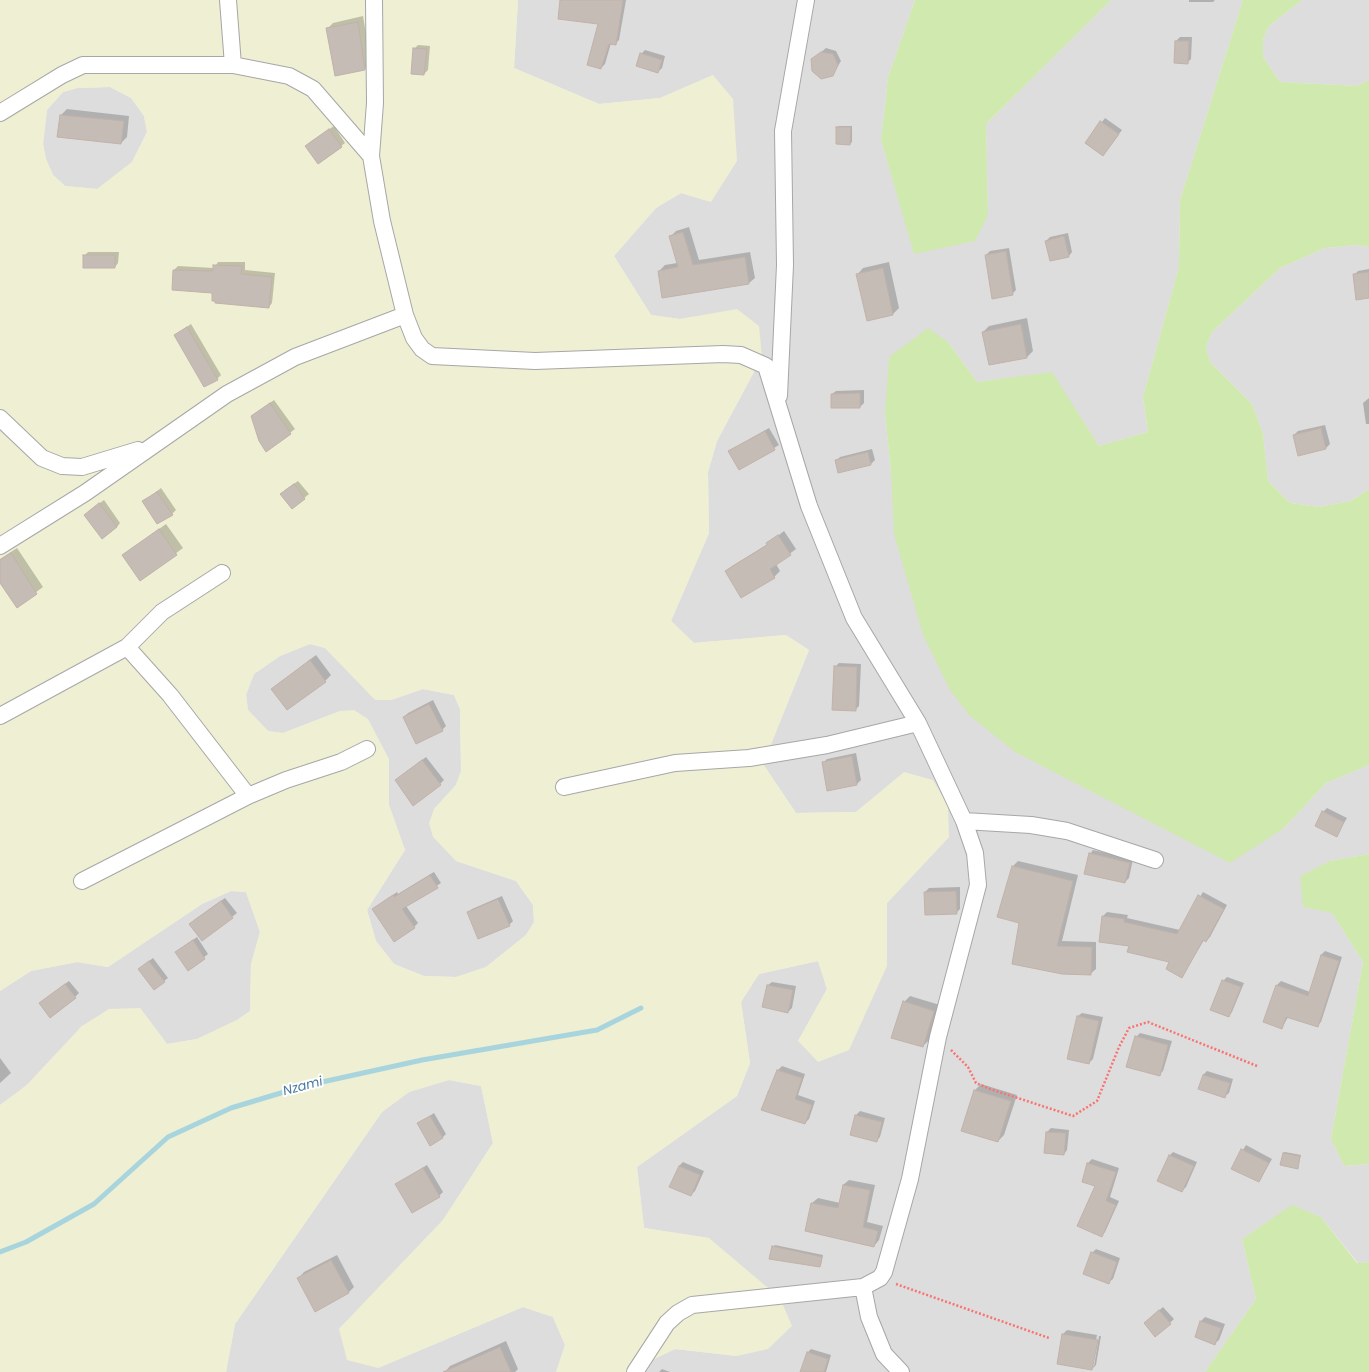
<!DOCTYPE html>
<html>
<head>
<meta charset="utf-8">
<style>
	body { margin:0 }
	canvas { display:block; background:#f1ede7 }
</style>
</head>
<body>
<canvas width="1369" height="1372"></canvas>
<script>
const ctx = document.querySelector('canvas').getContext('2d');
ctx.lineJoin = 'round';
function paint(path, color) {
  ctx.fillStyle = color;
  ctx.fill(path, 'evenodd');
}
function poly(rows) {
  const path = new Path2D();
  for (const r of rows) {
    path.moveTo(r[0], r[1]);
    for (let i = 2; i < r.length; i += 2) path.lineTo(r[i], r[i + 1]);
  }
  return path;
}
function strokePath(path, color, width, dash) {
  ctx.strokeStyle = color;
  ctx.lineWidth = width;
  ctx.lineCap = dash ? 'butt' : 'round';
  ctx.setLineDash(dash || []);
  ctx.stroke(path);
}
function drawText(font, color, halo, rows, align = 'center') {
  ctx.font = font + ' Poppins,sans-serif';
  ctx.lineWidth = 4;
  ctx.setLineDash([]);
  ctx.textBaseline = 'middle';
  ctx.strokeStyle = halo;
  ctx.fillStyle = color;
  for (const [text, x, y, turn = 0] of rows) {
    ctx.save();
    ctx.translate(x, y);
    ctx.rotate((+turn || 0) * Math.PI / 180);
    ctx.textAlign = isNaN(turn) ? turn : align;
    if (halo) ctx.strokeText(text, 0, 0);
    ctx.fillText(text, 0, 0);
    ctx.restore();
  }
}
const residential = poly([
	[518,0,915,0,888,78,881,140,915,254,988,215,986,124,1111,0,1243,0,1180,200,1179,267,1143,397,1148,432,1099,446,1052,373,977,382,948,342,885,413,891,472,1284,828,1326,783,1369,765,1369,854,1330,861,1332,913,1363,962,1331,1139,1344,1166,1369,1164,1369,1262,1358,1263,1321,1217,1292,1206,1242,1239,1256,1299,1205,1372,627,1372,675,1349,737,1356,709,1238,644,1228,637,1167,737,1096,750,1063,741,1002,759,974,818,961,827,989,798,1041,887,966,887,903,949,837,904,773,856,812,796,813,763,764,809,650,786,635,694,643,671,621,709,533,708,472,717,441,762,357,737,310,680,319,651,315,614,256,656,208,681,193,711,202,713,75,660,98,599,104,514,68],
	[1302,0,1369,0,1369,80,1357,86,1280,82,1263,57,1263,40,1269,26],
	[110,87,131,98,144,116,147,132,132,162,98,189,65,186,53,175,46,159,43,144,47,110,63,92,77,88],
	[1357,245,1369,247,1369,489,1351,501,1319,507,1290,503,1268,481,1263,434,1252,404,1210,362,1206,347,1212,332,1280,268,1325,248],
	[310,644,325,648,376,700,391,700,423,689,454,695,460,709,461,771,456,785,434,809,456,861,516,881,533,905,534,922,526,935,486,967,456,977,424,976,394,964,376,941,367,910,405,850,389,805,389,759,340,711,283,733,268,731,248,710,246,695,254,674,280,656],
	[231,891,246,892,260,932,251,964,250,1011,237,1020,197,1039,167,1044,140,1008,82,1026,27,1085,0,1105,0,991,31,971,77,962,108,967,202,904],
	[449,1080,481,1086,493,1143,443,1220,339,1329,378,1368,523,1307,553,1317,565,1345,556,1372,226,1372,235,1324,382,1112,409,1092]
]);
const farmland = poly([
	[0,0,518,0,514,68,599,104,660,98,713,75,733,99,737,161,711,202,681,193,656,208,614,256,651,315,680,319,737,309,759,326,762,357,717,441,708,472,709,533,671,621,694,643,786,635,809,650,763,764,796,813,856,812,904,772,933,780,948,806,949,837,887,903,887,966,849,1050,818,1062,798,1041,827,989,818,961,759,974,741,1002,750,1063,737,1096,637,1167,644,1228,709,1238,780,1298,792,1326,768,1349,737,1356,675,1349,627,1372,556,1372,565,1345,553,1317,523,1307,378,1368,347,1360,339,1329,443,1220,493,1143,481,1086,449,1080,409,1092,382,1112,235,1324,226,1372,0,1372,0,1105,27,1085,82,1026,109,1009,140,1008,167,1044,197,1039,237,1020,250,1011,251,964,260,932,246,892,231,891,202,904,108,967,77,962,31,971,0,991],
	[110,87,131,98,144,116,147,132,132,162,97,189,65,186,53,175,46,159,43,144,47,110,63,92,78,88],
	[310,644,325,648,375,700,391,700,423,689,454,695,460,709,461,771,456,785,434,809,429,823,433,837,456,861,516,881,533,905,534,922,526,935,486,967,456,977,424,976,394,964,376,941,367,910,405,850,389,805,389,759,368,719,354,710,340,711,283,733,268,731,248,710,246,695,254,674,280,656]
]);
const grass = poly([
	[915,0,1111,0,986,124,988,215,975,241,914,254,881,140,888,78],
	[1243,0,1302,0,1269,26,1263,40,1263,57,1280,82,1357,86,1369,80,1369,247,1357,245,1325,248,1280,268,1212,332,1206,347,1210,362,1252,404,1263,434,1268,481,1290,503,1319,507,1351,501,1369,489,1369,765,1326,783,1284,828,1230,863,1015,752,969,715,950,690,923,635,894,534,891,472,885,413,889,357,928,328,948,342,977,382,1052,372,1099,446,1148,432,1143,397,1179,267,1180,200],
	[1369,854,1369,1164,1344,1166,1331,1139,1363,962,1332,913,1303,907,1300,876,1330,861],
	[1292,1205,1321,1217,1357,1263,1369,1262,1369,1372,1205,1372,1256,1299,1242,1239]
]);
const shadow = poly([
	[561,0,626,0,619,40,615,44,611,43,605,64,601,68,600,23],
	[1189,0,1215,0,1213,2,1189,2],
	[363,16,371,63,365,69,327,29,333,23],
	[1180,37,1192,37,1191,59,1187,63,1176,41],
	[418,45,430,46,428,70,424,74,414,49],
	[826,48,836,51,841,61,832,75,817,56],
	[645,50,665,56,662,68,658,72,641,54],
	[67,109,129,116,127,137,121,143,58,136,61,115],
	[1105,118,1122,130,1103,155,1086,143],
	[334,126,345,143,319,163,310,142],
	[839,126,852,126,852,142,850,144,837,127],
	[689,227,699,260,750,252,755,278,749,283,659,271,665,265,677,263,670,237,676,231],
	[1068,233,1072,252,1069,256,1046,241,1050,237],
	[1009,248,1016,290,1012,294,986,255,990,251],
	[88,252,119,252,118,263,115,267,84,256],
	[218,262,245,262,245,270,275,273,272,303,269,307,213,292,173,289,174,270,178,266,214,268],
	[889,262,899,308,893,314,868,320,857,275,863,268],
	[1369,269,1369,297,1354,275,1358,271],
	[1027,318,1033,351,1027,357,983,332,989,326],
	[191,324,221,375,217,379,175,335],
	[864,390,864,403,860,407,832,394,836,391],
	[1369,398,1369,424,1366,424,1363,403],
	[274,400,295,429,267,450,252,416],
	[1325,425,1330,444,1326,448,1299,454,1294,435,1298,431],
	[769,428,779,445,739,469,729,451],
	[872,449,875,460,871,464,839,472,836,461,840,457],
	[298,481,309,494,292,508,285,490],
	[161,488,176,510,172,514,144,501],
	[104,500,120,523,117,527,89,511],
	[166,524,183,548,140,580,123,555],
	[784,531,796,549,776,564,780,571,774,577,742,597,726,571,732,566,768,544],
	[17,548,43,587,17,606,0,581,0,559],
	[316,655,331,675,325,681,272,689],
	[839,663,861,664,859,706,855,710,835,667],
	[433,700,446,726,442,730,404,717,408,713],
	[856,753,861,780,857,784,823,763,827,759],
	[426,757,444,780,440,784,396,780],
	[1327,808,1347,818,1336,836,1323,812],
	[1093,850,1133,859,1129,878,1125,882,1090,854],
	[1018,861,1078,875,1062,941,1096,942,1096,969,1090,974,1021,922,1013,866],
	[434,872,441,883,406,906,418,923,414,927,373,909,397,892,398,894],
	[960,887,960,909,956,913,925,892,929,888],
	[1203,892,1227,905,1210,937,1206,941,1204,940,1182,977,1171,961,1130,945,1103,916,1107,912,1128,915,1127,918,1180,930],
	[502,896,513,921,509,925,468,913,472,909],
	[225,898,237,913,202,940,194,920],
	[197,937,208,954,188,970,176,952],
	[1325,951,1342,957,1321,1022,1317,1026,1288,1017,1282,1028,1264,1021,1277,985,1281,981,1310,992,1321,955],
	[153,958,168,978,164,981,144,965],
	[1227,977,1244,983,1232,1012,1229,1016,1223,981],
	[69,981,79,993,75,997,44,1000],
	[772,982,796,986,792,1008,788,1012,768,985],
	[910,996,940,1005,929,1040,923,1046,904,1002],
	[1082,1013,1103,1017,1093,1059,1089,1063,1078,1016],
	[1140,1033,1172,1041,1163,1071,1159,1075,1136,1037],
	[0,1058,11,1073,0,1083],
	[782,1066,805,1074,798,1095,815,1101,809,1119,805,1123,762,1110,768,1091,772,1087,778,1070],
	[1207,1071,1233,1079,1229,1093,1225,1096,1203,1075],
	[981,1084,1017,1095,1004,1135,998,1141,975,1090],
	[860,1111,885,1118,880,1137,876,1141,856,1115],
	[434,1113,446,1134,442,1138,418,1124],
	[1051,1128,1069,1130,1067,1150,1064,1154,1047,1132],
	[1246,1145,1272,1159,1259,1181,1232,1168],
	[1173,1152,1197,1162,1186,1187,1182,1191,1169,1156],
	[1285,1152,1301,1155,1297,1168,1283,1153],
	[1092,1159,1119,1168,1110,1197,1119,1201,1105,1232,1101,1236,1097,1185,1083,1181,1088,1163],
	[683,1162,704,1171,695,1191,691,1195,679,1166],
	[427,1165,443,1192,439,1196,396,1184],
	[849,1180,875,1185,867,1222,883,1226,879,1240,874,1246,806,1231,812,1203,818,1198,840,1203,843,1185],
	[775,1245,823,1255,821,1265,819,1266,773,1247],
	[1096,1249,1120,1258,1113,1279,1109,1282,1092,1253],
	[337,1255,354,1287,348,1293,298,1279,304,1272],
	[1163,1307,1174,1319,1156,1336,1145,1323],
	[1205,1317,1225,1324,1219,1340,1215,1343,1196,1337,1201,1321],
	[1067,1330,1097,1335,1092,1366,1094,1366,1099,1336,1101,1336,1096,1365,1092,1369,1058,1363,1063,1334],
	[506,1341,518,1369,515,1372,445,1372,450,1366],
	[811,1349,831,1355,826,1372,802,1372,807,1353],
	[662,1369,670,1372,659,1372]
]);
const stream = poly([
	[0,1252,26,1242,94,1204,168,1137,231,1108,304,1086,422,1060,597,1030,641,1008]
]);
const building = poly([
	[560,0,623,0,616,45,609,44,601,69,587,65,598,24,558,19,560,0],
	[358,22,365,70,335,76,326,28,358,22],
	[1175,41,1189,41,1188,64,1174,63,1175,41],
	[413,48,427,49,424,75,411,74,413,48],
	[821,52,833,54,838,65,833,76,821,79,812,71,811,59,821,52],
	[640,53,662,60,658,73,636,66,640,53],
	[60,115,124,121,121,144,57,137,60,115],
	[1100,121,1119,134,1103,156,1085,143,1100,121],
	[836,127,851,127,850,145,836,144,836,127],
	[329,129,342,147,318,164,305,146,329,129],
	[683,232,693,265,745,257,749,284,662,298,658,271,678,267,669,236,683,232],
	[1064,236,1069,257,1050,261,1045,241,1064,236],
	[1006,251,1013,295,992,299,985,255,1006,251],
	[83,255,115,255,115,268,83,268,83,255],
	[213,265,242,266,241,274,272,277,269,308,215,303,215,301,212,301,212,293,172,290,173,270,213,271,213,265],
	[883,268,893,315,867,321,856,274,883,268],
	[1369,272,1369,298,1356,300,1353,274,1369,272],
	[1021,324,1027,358,989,365,982,332,1021,324],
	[187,327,218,380,204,387,174,335,187,327],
	[860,393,860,408,831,408,831,394,860,393],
	[270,403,291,434,266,452,259,441,251,416,270,403],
	[1321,428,1326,449,1298,456,1293,435,1321,428],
	[765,431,775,450,739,470,728,451,765,431],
	[868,452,871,465,838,473,835,460,868,452],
	[294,484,305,499,292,509,280,494,294,484],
	[157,492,173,515,157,524,142,501,157,492],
	[99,503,117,527,102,539,84,515,99,503],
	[159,529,177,555,140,581,122,555,159,529],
	[778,535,791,555,770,569,775,578,741,598,725,571,767,545,766,543,778,535],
	[11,553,37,594,17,608,0,583,0,560,11,553],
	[310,660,326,682,287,710,271,689,310,660],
	[834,666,857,667,856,711,832,710,834,666],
	[429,704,443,731,416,744,403,717,429,704],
	[852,756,857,785,827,791,822,762,852,756],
	[422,760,441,785,413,806,395,780,422,760],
	[1322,811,1344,822,1337,837,1315,826,1322,811],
	[1089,853,1130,863,1125,883,1084,874,1089,853],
	[1012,866,1073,881,1057,946,1092,947,1091,975,1062,974,1012,964,1019,923,997,917,1012,866],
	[430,875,438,888,402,909,415,928,394,942,372,909,393,895,394,897,430,875],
	[956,891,957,914,925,915,924,892,956,891],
	[1198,895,1224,909,1206,942,1203,940,1182,978,1166,969,1169,962,1127,952,1129,946,1099,942,1102,916,1124,919,1124,922,1177,934,1198,895],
	[498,899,510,926,478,939,467,912,498,899],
	[221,901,233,918,202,941,189,924,221,901],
	[193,940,205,959,188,971,175,952,193,940],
	[1321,955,1339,961,1318,1027,1286,1017,1282,1029,1263,1022,1276,985,1308,996,1321,955],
	[149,961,165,982,154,990,138,969,149,961],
	[1222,980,1241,987,1229,1017,1210,1010,1222,980],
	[65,984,76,998,50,1018,39,1003,65,984],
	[767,985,793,990,788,1013,762,1007,767,985],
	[903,1001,934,1011,923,1047,891,1038,903,1001],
	[1077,1016,1099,1021,1089,1064,1067,1059,1077,1016],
	[1135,1036,1168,1045,1160,1076,1126,1067,1135,1036],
	[777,1070,802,1078,795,1099,812,1105,805,1124,761,1110,777,1070],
	[1203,1075,1230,1083,1225,1098,1198,1089,1203,1075],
	[974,1090,1011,1101,998,1142,961,1131,974,1090],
	[855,1115,882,1122,877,1142,850,1135,855,1115],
	[430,1116,443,1138,430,1146,417,1123,430,1116],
	[1046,1132,1066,1133,1064,1155,1044,1153,1046,1132],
	[1241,1149,1269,1163,1259,1182,1231,1169,1241,1149],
	[1283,1153,1300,1156,1298,1169,1280,1165,1283,1153],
	[1169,1155,1194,1166,1182,1192,1157,1181,1169,1155],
	[1087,1163,1116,1172,1106,1201,1116,1205,1102,1237,1077,1226,1095,1186,1082,1182,1087,1163],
	[679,1166,700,1175,691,1196,669,1187,679,1166],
	[423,1168,440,1197,412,1213,395,1184,423,1168],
	[843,1185,870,1190,863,1227,878,1231,874,1247,805,1231,811,1203,838,1208,843,1185],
	[772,1246,822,1257,820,1267,769,1259,772,1246],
	[1091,1252,1117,1262,1109,1284,1083,1274,1091,1252],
	[331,1260,349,1293,315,1312,297,1278,331,1260],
	[1159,1310,1171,1324,1155,1337,1144,1323,1159,1310],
	[1200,1321,1221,1328,1215,1345,1195,1337,1200,1321],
	[1062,1334,1098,1340,1092,1370,1057,1364,1062,1334],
	[500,1347,511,1372,443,1372,500,1347],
	[807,1352,828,1359,824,1372,800,1372,807,1352]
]);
const path = poly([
	[951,1050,968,1067,976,1083,990,1089,1073,1116,1097,1101,1119,1047,1129,1028,1148,1022,1257,1066],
	[896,1284,1049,1338]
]);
const minor = poly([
	[228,0,233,65,289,76,313,89,371,156],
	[374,0,375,103,371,156,382,221,405,315,414,338,422,349,432,356,535,361,723,354,741,355,766,366,809,506,854,618,918,723,964,821,975,853,978,885,938,1037,910,1179,884,1272,880,1278,863,1287,692,1305,678,1313,667,1323,635,1372],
	[0,113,62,75,83,65,233,65],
	[779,396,785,265,783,131,806,0],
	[0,418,42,458,62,466,82,467,138,450],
	[0,546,85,493,227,394,295,357,405,315],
	[0,716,127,647,162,612,222,573],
	[564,787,675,763,749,758,827,745,918,723],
	[248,796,286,780,341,762,367,749],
	[964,821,1031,825,1067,831,1155,860],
	[82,881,248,796,170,695,127,647],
	[863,1287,869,1317,884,1354,901,1372]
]);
const waterNames = [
	["Nzami",303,1087,-15]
];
paint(residential, '#dedddd');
paint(farmland, '#efefd3');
paint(grass, '#d0e9ae');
paint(shadow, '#0003');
strokePath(stream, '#a8d5dd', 5);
paint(building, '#c5bcb6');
strokePath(building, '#c2b2a9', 1);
strokePath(minor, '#a7a7a7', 18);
strokePath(path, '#f87471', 2.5, [2, 2]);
strokePath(minor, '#fff', 16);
drawText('italic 13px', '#477a9f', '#fff', waterNames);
</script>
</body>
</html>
